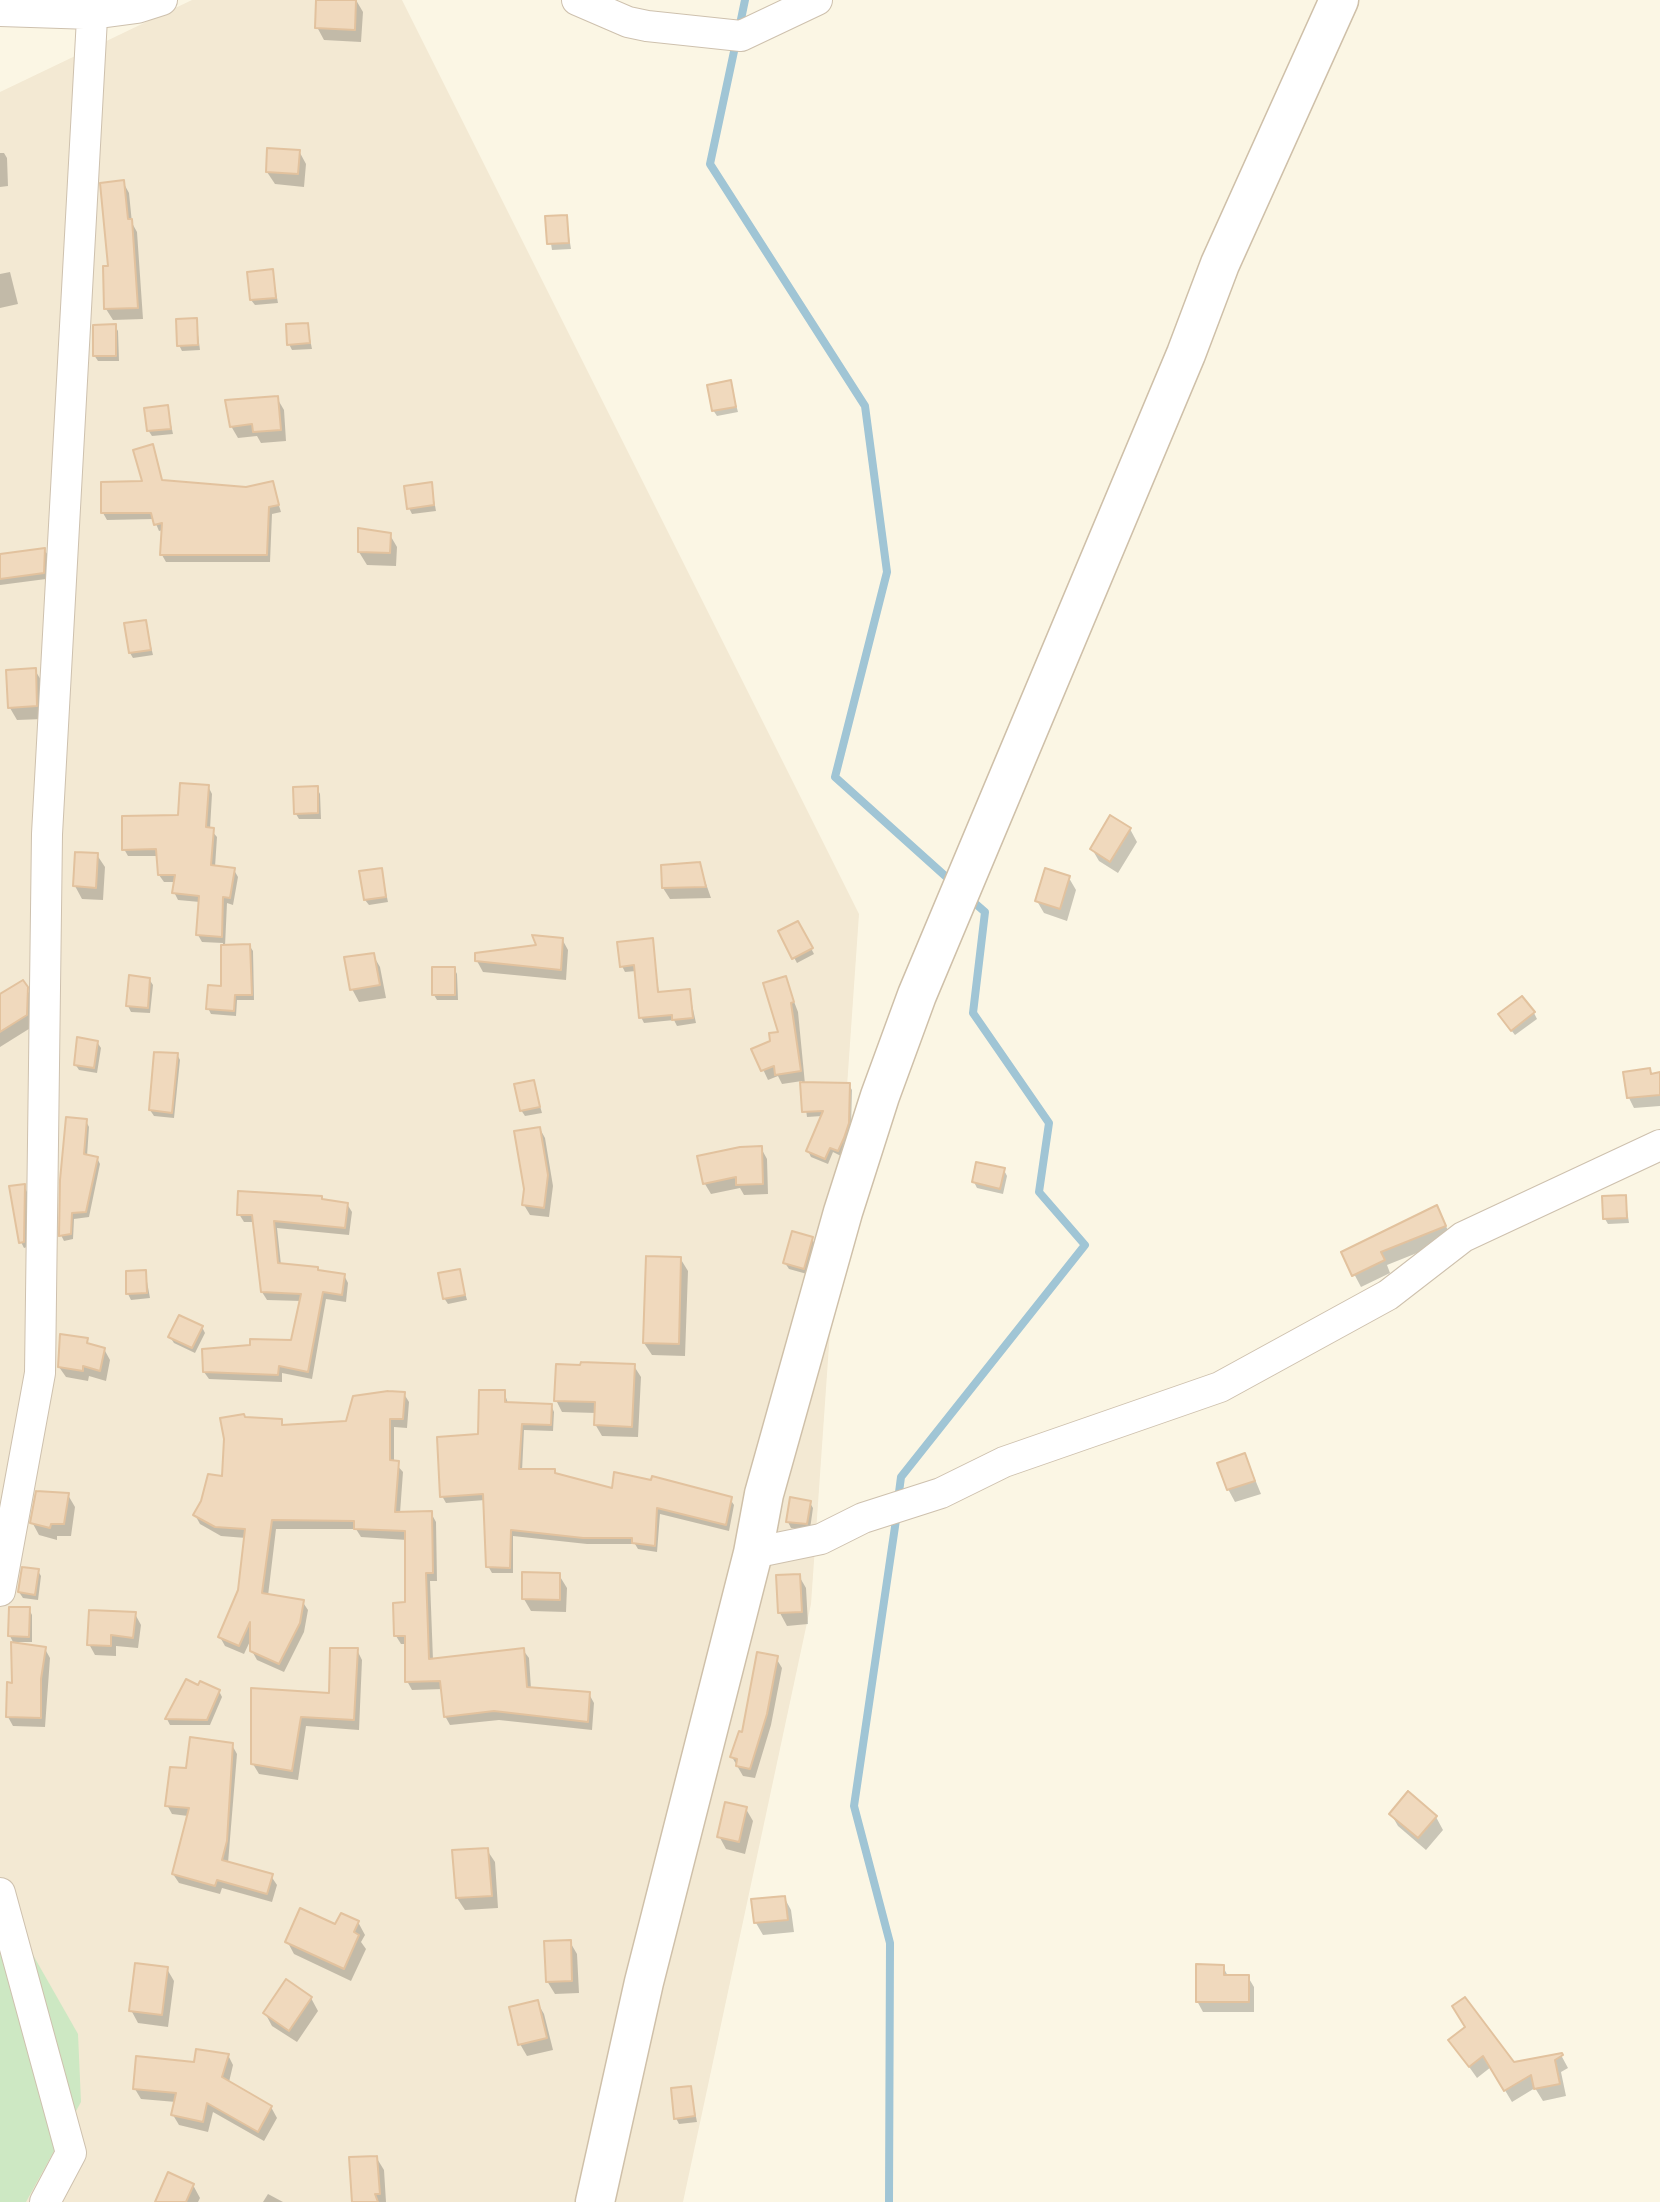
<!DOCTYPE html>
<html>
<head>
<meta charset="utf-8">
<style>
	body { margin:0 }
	canvas { display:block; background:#fbf6e4 }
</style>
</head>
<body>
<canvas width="1660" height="2202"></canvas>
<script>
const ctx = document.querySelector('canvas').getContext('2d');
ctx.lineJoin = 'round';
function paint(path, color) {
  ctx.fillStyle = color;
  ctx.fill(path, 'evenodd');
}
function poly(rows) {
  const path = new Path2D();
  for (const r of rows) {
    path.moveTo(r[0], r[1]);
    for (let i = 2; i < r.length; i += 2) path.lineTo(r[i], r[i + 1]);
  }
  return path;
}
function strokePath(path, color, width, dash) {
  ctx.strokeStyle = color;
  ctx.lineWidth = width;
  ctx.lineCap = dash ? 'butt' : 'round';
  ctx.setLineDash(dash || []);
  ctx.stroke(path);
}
const residential = poly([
	[192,0,402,0,859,914,811,1604,683,2202,0,2202,0,92]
]);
const green = poly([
	[0,1897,78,2034,81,2102,26,2202,0,2202]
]);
const shadow = poly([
	[318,0,356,0,363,12,361,42,324,40,317,27],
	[299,151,306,164,304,187,275,184,267,172],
	[0,153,4,153,7,158,8,186,0,187],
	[123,182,129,193,132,223,137,232,143,319,113,320,106,309],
	[566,217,571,249,552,250,547,218],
	[272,271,278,303,255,305,251,300],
	[10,272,18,304,0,308,0,274],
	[196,320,200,350,182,351,179,345],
	[307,324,312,349,292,350,289,344],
	[115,326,118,331,119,361,98,361,94,355],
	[730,382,738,412,717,416,713,410],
	[277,398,284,410,286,441,261,443,257,436,238,438,231,426],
	[167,407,173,434,152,436,148,430],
	[152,447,163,482,246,489,272,483,281,512,272,514,270,562,166,562,162,555,163,530,159,531,154,519,107,520,103,513,144,483],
	[431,484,436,511,412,514,409,508],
	[390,535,397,547,396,566,367,565,359,552],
	[44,550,48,555,46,579,0,585,0,556],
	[145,622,153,655,133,658,130,653],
	[35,670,42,682,43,719,17,720,10,708],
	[208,786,212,794,210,829,217,837,215,867,234,870,238,877,233,905,227,903,225,946,249,945,253,951,254,1000,237,1000,236,1016,211,1014,208,1008,222,988,223,943,202,942,198,935,200,902,178,900,174,892,176,882,164,882,159,875,158,856,128,856,124,849,180,817],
	[317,788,320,794,321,819,299,819,296,814],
	[1130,829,1137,842,1118,873,1099,861,1092,849],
	[97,855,105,867,103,900,82,899,75,886],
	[699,864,711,898,670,899,663,888],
	[381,870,388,902,369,905,365,900],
	[1069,878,1076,890,1067,921,1044,913,1037,901],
	[798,923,814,954,797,963,780,932],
	[562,939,568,950,566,980,483,972,477,961],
	[652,939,659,994,689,991,696,1023,677,1026,674,1020,644,1023,641,1017,636,971,625,972,622,966],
	[373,955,380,967,386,998,359,1002,352,989],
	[454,968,457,974,458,1000,437,1000,434,995],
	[785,978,798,1012,805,1084,849,1085,852,1090,851,1129,841,1156,833,1152,828,1164,811,1157,808,1151,822,1116,807,1117,802,1081,782,1084,778,1076,768,1080,754,1050,772,1042,781,1034],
	[149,979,153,985,150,1013,131,1012,128,1006],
	[23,983,33,1000,32,1027,0,1047,0,996],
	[1534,1013,1537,1019,1515,1035,1503,1020],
	[97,1042,101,1048,97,1073,79,1070,75,1064],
	[177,1054,180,1060,174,1118,154,1116,150,1110],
	[1649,1070,1652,1075,1660,1074,1660,1106,1634,1108,1629,1098,1625,1073],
	[533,1082,542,1113,525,1116,521,1110],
	[86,1121,89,1127,87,1156,97,1158,100,1164,89,1217,74,1219,73,1239,64,1241,61,1235],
	[540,1129,545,1138,553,1186,549,1217,530,1215,524,1205],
	[761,1148,767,1159,768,1194,744,1195,740,1188,711,1194,705,1184],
	[1004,1170,1007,1176,1003,1194,977,1188,974,1182],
	[24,1186,27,1192,27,1247,24,1248,21,1242],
	[1625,1197,1629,1223,1608,1224,1605,1219],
	[323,1201,347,1204,352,1212,349,1235,277,1228,281,1265,317,1268,319,1272,344,1275,348,1283,346,1302,326,1299,312,1379,282,1373,282,1382,209,1379,204,1372,293,1342,302,1301,267,1300,262,1292,255,1222,244,1222,239,1214],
	[1437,1207,1452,1239,1387,1265,1390,1273,1361,1287,1343,1253],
	[812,1239,815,1245,807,1274,789,1269,785,1263],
	[680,1258,688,1271,685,1356,652,1355,644,1343],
	[145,1271,150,1298,131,1300,128,1294],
	[459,1271,467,1300,448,1304,444,1298],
	[202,1327,205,1333,195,1353,174,1343,170,1337],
	[86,1340,90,1345,104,1349,110,1360,106,1381,89,1376,88,1381,66,1377,59,1367],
	[634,1366,641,1377,638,1437,602,1436,595,1424,596,1413,562,1412,556,1400],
	[504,1392,508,1403,551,1405,554,1412,553,1431,524,1430,522,1471,554,1471,557,1476,613,1490,730,1499,734,1505,729,1531,660,1514,657,1552,638,1549,635,1544,587,1544,513,1536,513,1573,492,1573,488,1566,485,1500,446,1503,442,1496],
	[404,1394,409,1402,407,1428,394,1427,394,1462,403,1472,400,1513,431,1513,436,1522,437,1581,430,1581,433,1660,523,1650,529,1658,531,1689,589,1694,594,1703,592,1730,499,1720,450,1725,445,1716,443,1689,412,1690,407,1681,407,1644,401,1644,396,1636,407,1604,407,1540,361,1537,356,1529,276,1529,268,1596,302,1601,308,1610,304,1632,284,1672,257,1660,252,1651,252,1637,244,1654,225,1646,220,1637,240,1590,246,1538,221,1536,200,1524,195,1515,224,1478,245,1419,281,1421,284,1426,347,1423],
	[1245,1455,1261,1494,1235,1502,1228,1489],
	[68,1495,75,1507,71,1536,57,1536,57,1540,39,1535,32,1522],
	[810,1503,813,1508,810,1529,791,1528,788,1522],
	[38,1571,41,1576,38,1600,23,1598,19,1592],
	[559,1575,567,1588,566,1612,531,1611,524,1599],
	[799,1576,806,1588,808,1624,787,1626,780,1613],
	[29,1609,32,1615,32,1642,13,1642,10,1636],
	[135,1614,141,1625,138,1648,116,1646,116,1656,95,1655,89,1644],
	[45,1649,50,1658,45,1727,13,1726,8,1717,13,1684],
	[357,1650,362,1660,359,1730,306,1726,298,1780,259,1774,253,1764,252,1690,331,1695],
	[776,1658,782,1668,771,1725,755,1778,743,1776,732,1757],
	[187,1681,199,1688,219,1691,222,1697,210,1725,170,1725,167,1719],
	[232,1745,237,1754,228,1863,271,1876,277,1885,272,1902,222,1888,220,1894,179,1883,173,1874,188,1816,172,1814,167,1805,187,1770],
	[746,1809,753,1821,745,1854,726,1849,719,1836],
	[1391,1814,1436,1817,1443,1830,1426,1850,1398,1826],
	[487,1850,495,1862,498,1908,465,1910,457,1898],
	[784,1897,791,1910,794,1932,763,1935,756,1923],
	[358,1922,365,1935,361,1942,366,1949,351,1981,294,1954,287,1941],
	[570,1942,577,1954,579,1993,555,1994,547,1981],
	[1223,1967,1228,1976,1248,1977,1254,1987,1254,2012,1203,2012,1197,2001],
	[167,1969,174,1981,168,2027,138,2023,131,2010],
	[311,1998,318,2011,297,2042,272,2026,265,2013],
	[537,2002,544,2014,553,2050,527,2056,520,2044],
	[1450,2040,1513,2064,1561,2055,1568,2068,1561,2072,1566,2096,1543,2101,1535,2088,1512,2102,1491,2067,1477,2078],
	[228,2055,233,2065,229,2082,271,2107,277,2118,264,2141,213,2112,208,2132,179,2125,173,2115,176,2102,141,2099,135,2089,196,2064],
	[690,2087,697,2122,679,2124,676,2118],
	[376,2157,384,2170,386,2202,354,2202],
	[193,2185,200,2198,198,2202,157,2202],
	[268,2194,283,2202,263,2202]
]);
const stream = poly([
	[739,29,745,0],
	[736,42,710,164,865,406,887,572,835,777,953,883],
	[898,1500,901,1477,1085,1245,1039,1192,1049,1123,973,1013,985,912,970,899],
	[889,2202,890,1943,854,1806,897,1513]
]);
const building = poly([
	[316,0,356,0,355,30,315,28,316,0],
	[267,148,300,150,298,174,266,172,267,148],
	[124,180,128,219,132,219,138,308,104,309,103,266,108,266,100,183,124,180],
	[567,215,569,243,547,244,545,216,567,215],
	[273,269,276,298,250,300,247,272,273,269],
	[197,318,198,345,177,346,176,319,197,318],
	[308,323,310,343,287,345,286,324,308,323],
	[116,324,116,356,93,356,93,325,116,324],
	[731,380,736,407,712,411,707,385,731,380],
	[278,396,281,430,253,432,252,424,230,427,225,400,278,396],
	[168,405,171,429,147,431,144,408,168,405],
	[153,444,162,480,246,487,273,481,279,505,269,507,267,555,160,555,162,523,154,525,151,513,101,513,101,482,142,481,133,450,153,444],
	[432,482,434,505,407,509,404,486,432,482],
	[358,528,391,533,390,553,358,552,358,528],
	[45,548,44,573,0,579,0,554,45,548],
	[146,620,151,650,129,653,124,623,146,620],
	[36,668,37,706,8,708,6,670,36,668],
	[180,783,209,785,206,827,214,828,211,865,235,868,230,898,223,897,222,937,196,935,199,896,172,893,175,875,158,875,156,849,122,850,122,816,178,815,180,783],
	[318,786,318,813,294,814,293,787,318,786],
	[1110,815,1131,828,1110,862,1090,849,1110,815],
	[75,852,98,853,96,888,73,886,75,852],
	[700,862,706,887,662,888,661,865,700,862],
	[382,868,386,897,364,900,359,871,382,868],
	[1045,868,1070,876,1060,909,1035,901,1045,868],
	[798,921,813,948,792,959,778,931,798,921],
	[532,935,563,938,561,970,475,961,475,953,536,945,532,935],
	[653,938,658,992,690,989,693,1018,672,1020,672,1015,639,1018,634,965,620,967,617,942,653,938],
	[250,944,252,995,235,995,234,1011,206,1009,208,985,221,986,221,945,250,944],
	[374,953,380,985,350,990,344,957,374,953],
	[432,967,455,967,455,995,432,995,432,967],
	[129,975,150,978,148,1008,126,1006,129,975],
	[786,976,794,1002,791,1003,801,1071,775,1075,774,1066,761,1071,751,1049,770,1041,769,1033,778,1032,763,983,786,976],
	[23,980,28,987,27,1015,0,1032,0,994,23,980],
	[1522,996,1535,1012,1511,1031,1498,1014,1522,996],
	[77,1037,98,1041,94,1068,74,1065,77,1037],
	[154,1052,178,1053,172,1113,149,1110,154,1052],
	[1650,1068,1651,1074,1660,1072,1660,1095,1627,1098,1623,1072,1650,1068],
	[534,1080,540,1107,520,1111,514,1084,534,1080],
	[800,1082,850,1083,849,1123,844,1138,838,1151,830,1148,825,1159,806,1151,823,1111,802,1112,800,1082],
	[66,1117,87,1119,84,1154,98,1157,86,1212,72,1213,71,1234,59,1236,60,1180,66,1117],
	[540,1127,548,1175,544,1208,522,1205,524,1189,514,1131,540,1127],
	[762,1146,763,1184,736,1185,736,1177,703,1184,697,1156,740,1147,762,1146],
	[976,1162,1005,1168,1000,1189,972,1182,976,1162],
	[25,1184,24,1242,19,1243,9,1186,25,1184],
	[238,1191,322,1196,322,1199,348,1203,345,1228,274,1221,278,1263,318,1267,318,1270,345,1274,342,1295,323,1292,308,1372,279,1366,278,1375,203,1372,202,1349,250,1345,250,1339,291,1340,301,1294,261,1292,252,1215,237,1215,238,1191],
	[1626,1195,1627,1218,1603,1219,1602,1196,1626,1195],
	[1437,1205,1446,1226,1381,1252,1385,1260,1352,1276,1341,1252,1437,1205],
	[792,1231,813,1237,804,1269,783,1263,792,1231],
	[646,1256,681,1257,679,1344,643,1343,646,1256],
	[460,1269,465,1295,443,1299,438,1273,460,1269],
	[146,1270,147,1293,126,1294,126,1271,146,1270],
	[179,1315,203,1326,192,1348,168,1337,179,1315],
	[60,1334,88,1338,87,1343,105,1348,100,1371,83,1366,83,1371,58,1367,60,1334],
	[581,1362,635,1364,632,1427,594,1425,595,1402,554,1401,556,1364,580,1365,581,1362],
	[479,1390,505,1390,505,1402,552,1404,551,1425,522,1424,519,1469,555,1469,555,1473,612,1488,614,1472,651,1480,652,1476,732,1497,726,1525,657,1508,655,1546,632,1543,632,1538,583,1538,511,1530,510,1568,486,1567,483,1494,440,1497,437,1437,478,1434,479,1390],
	[388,1391,405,1392,403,1419,390,1419,390,1460,399,1461,395,1512,432,1511,433,1573,426,1573,429,1659,524,1648,527,1687,590,1692,588,1722,494,1711,444,1717,440,1681,405,1682,405,1636,394,1636,393,1603,405,1602,405,1531,354,1529,354,1521,272,1520,262,1593,304,1600,300,1623,279,1664,250,1651,250,1622,239,1646,218,1637,238,1590,245,1529,215,1527,193,1515,201,1501,208,1474,222,1476,224,1439,220,1418,244,1414,245,1417,282,1419,282,1425,346,1421,353,1396,388,1391],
	[1245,1453,1255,1481,1227,1490,1217,1463,1245,1453],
	[36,1491,69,1493,64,1524,51,1524,50,1528,30,1523,36,1491],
	[790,1497,811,1501,807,1524,786,1522,790,1497],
	[22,1567,39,1569,35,1595,18,1592,22,1567],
	[522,1572,560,1573,560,1600,522,1599,522,1572],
	[800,1574,802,1612,778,1613,776,1575,800,1574],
	[9,1607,30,1607,29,1637,8,1636,9,1607],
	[89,1610,136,1612,133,1638,111,1635,111,1646,87,1645,89,1610],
	[11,1642,46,1647,41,1679,41,1718,6,1717,7,1682,12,1683,11,1642],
	[330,1648,358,1648,354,1720,301,1717,292,1771,251,1764,251,1688,329,1693,330,1648],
	[757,1652,778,1656,767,1714,750,1769,736,1766,737,1759,730,1757,739,1731,742,1732,757,1652],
	[186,1679,198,1685,200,1681,220,1690,207,1720,165,1719,186,1679],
	[190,1737,233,1743,227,1841,222,1860,273,1874,267,1894,217,1880,215,1886,172,1874,189,1808,165,1806,170,1767,186,1768,190,1737],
	[1408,1791,1437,1816,1418,1838,1389,1814,1408,1791],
	[725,1802,747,1807,739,1842,717,1837,725,1802],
	[488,1848,492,1896,456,1898,452,1850,488,1848],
	[785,1896,788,1920,754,1923,751,1899,785,1896],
	[300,1908,335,1924,341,1913,359,1921,354,1932,359,1935,344,1969,285,1942,300,1908],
	[571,1940,572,1981,546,1982,544,1941,571,1940],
	[135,1963,168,1967,162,2015,129,2011,135,1963],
	[1196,1964,1224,1965,1224,1975,1249,1975,1249,2002,1196,2002,1196,1964],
	[286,1979,312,1997,289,2031,263,2013,286,1979],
	[1465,1997,1514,2062,1562,2053,1563,2055,1555,2060,1560,2084,1534,2089,1531,2075,1504,2091,1483,2056,1469,2067,1448,2040,1465,2027,1452,2006,1465,1997],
	[538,2000,547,2038,518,2045,509,2007,538,2000],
	[196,2049,229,2054,222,2077,272,2106,258,2132,207,2103,203,2122,171,2115,176,2093,133,2089,136,2056,194,2062,196,2049],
	[691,2086,695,2116,674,2119,671,2088,691,2086],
	[377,2156,380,2194,375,2194,378,2202,352,2202,349,2157,377,2156],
	[168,2172,194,2184,186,2202,155,2202,168,2172]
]);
const street = poly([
	[577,0,628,22,647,26,741,36,817,0],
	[0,11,92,14,137,8,162,0],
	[753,1553,821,1539,863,1518,941,1493,1004,1462,1220,1387,1388,1295,1463,1237,1660,1145],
	[0,1591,40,1373,47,834,93,0],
	[0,1893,71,2153,45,2202]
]);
const secondary = poly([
	[595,2202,644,1982,753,1553,764,1494,843,1212,880,1096,917,995,1186,354,1220,264,1339,0]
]);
paint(residential, '#f3e9d3');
paint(green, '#cde8c3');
paint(shadow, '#0003');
strokePath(stream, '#a0c5d5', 8);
paint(building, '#f0d9bd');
strokePath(building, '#e2c29e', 2);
strokePath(street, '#cec1ae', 32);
strokePath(secondary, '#cfc0a9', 41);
strokePath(street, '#fff', 30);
strokePath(secondary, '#fff', 38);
</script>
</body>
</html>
